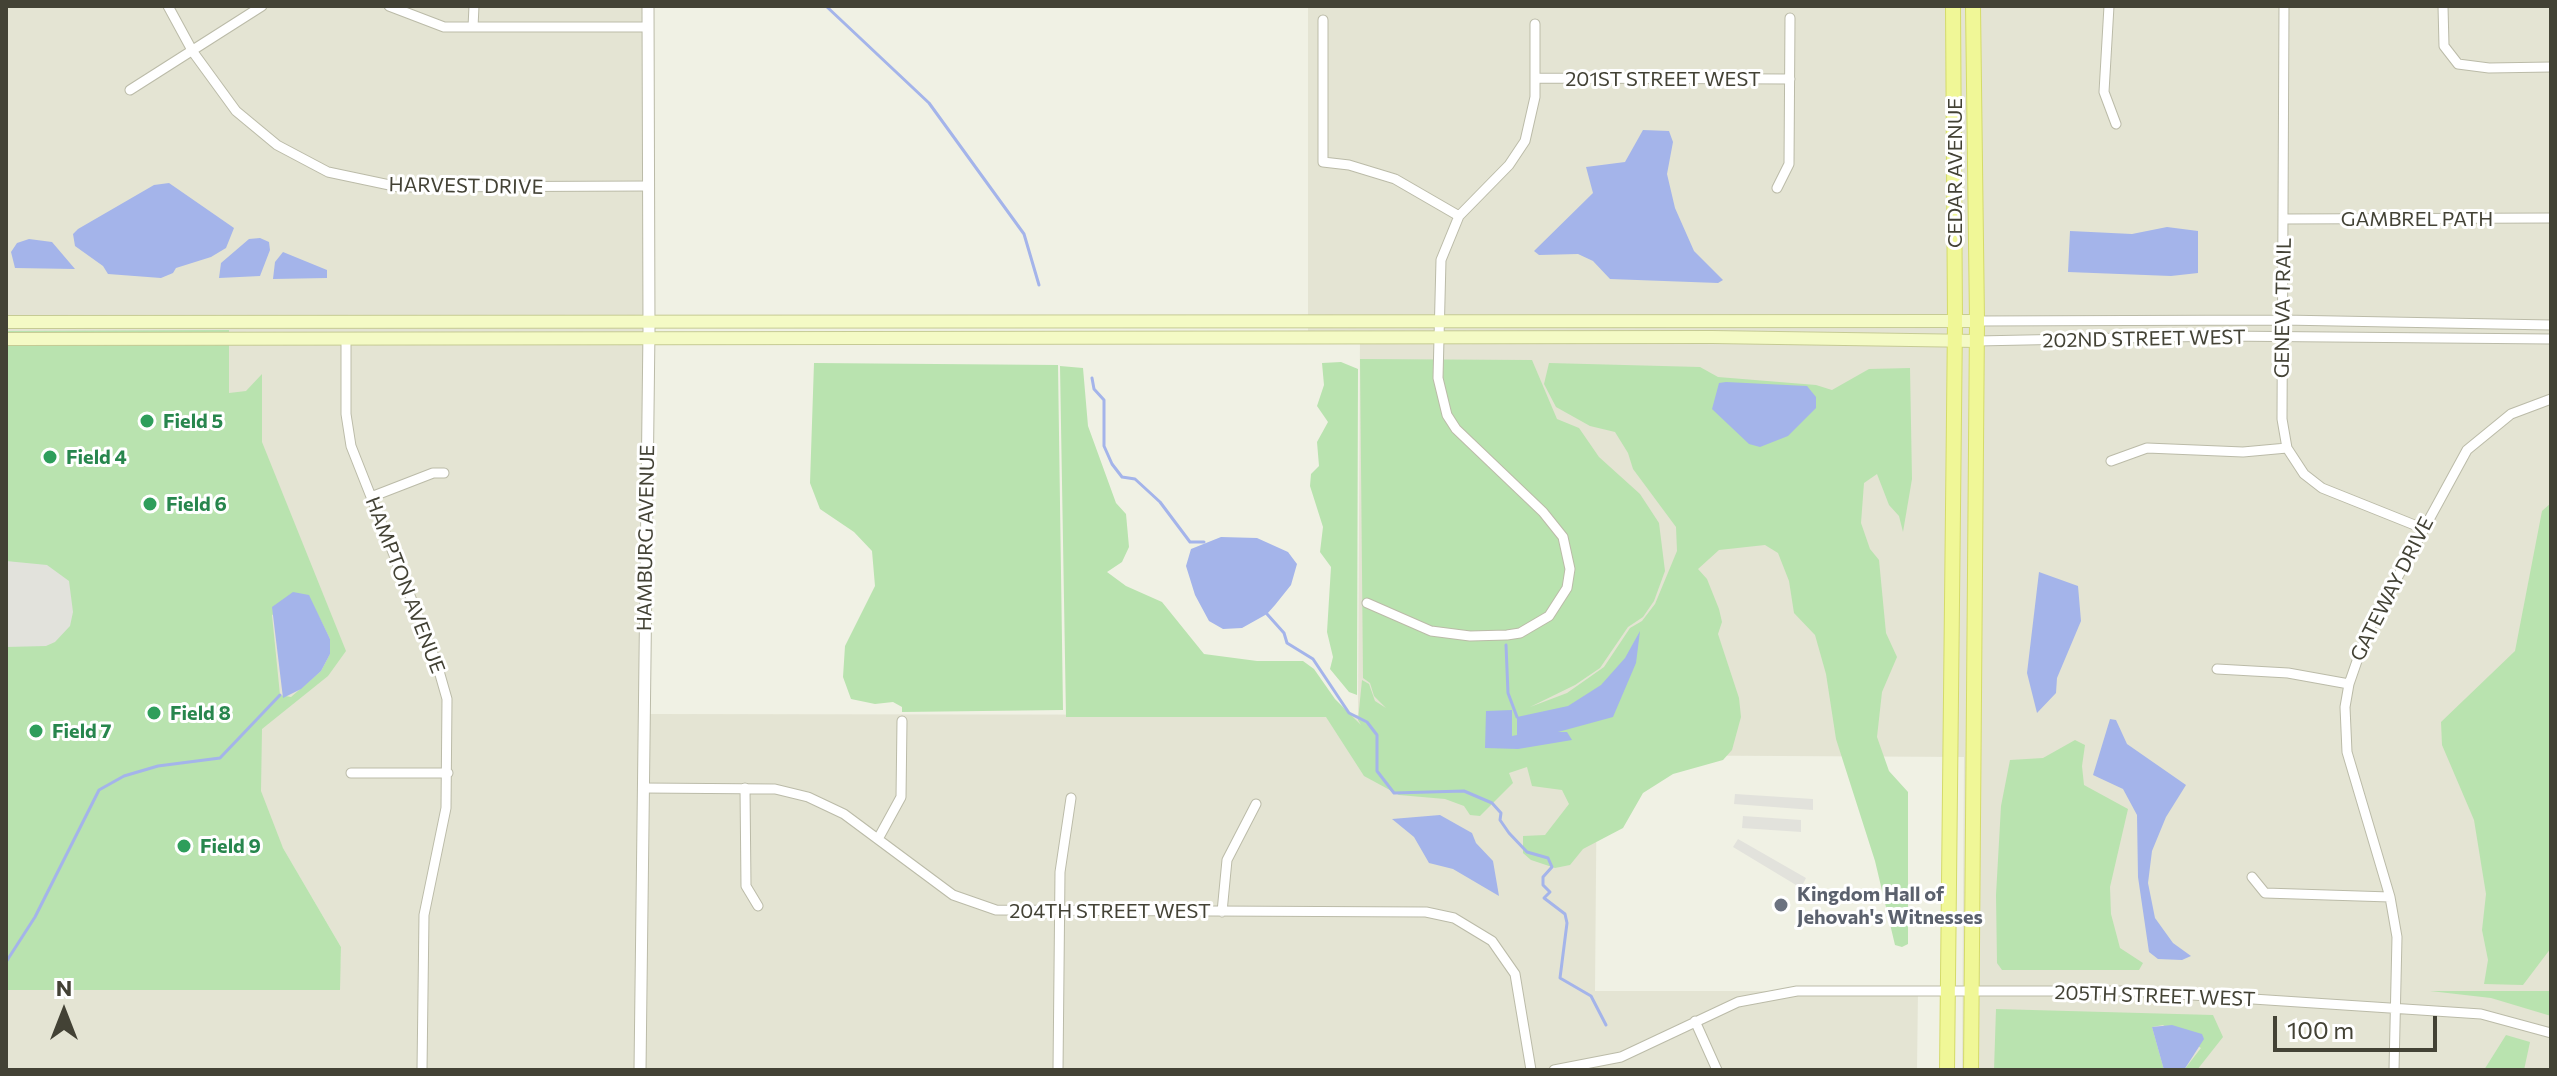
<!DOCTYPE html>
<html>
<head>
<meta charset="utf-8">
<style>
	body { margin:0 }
	#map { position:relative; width:2557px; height:1076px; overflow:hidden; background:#f0f1e4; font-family:Commissioner,sans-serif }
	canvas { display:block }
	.frame { position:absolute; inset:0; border:8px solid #434235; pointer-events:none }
	.north { position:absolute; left:24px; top:972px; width:80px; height:80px; -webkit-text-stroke:6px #fff; paint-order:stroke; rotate:0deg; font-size:22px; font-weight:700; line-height:32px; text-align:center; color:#434235 }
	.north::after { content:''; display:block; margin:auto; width:28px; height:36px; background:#434235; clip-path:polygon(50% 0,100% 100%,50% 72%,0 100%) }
	.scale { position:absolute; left:2273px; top:1016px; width:164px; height:36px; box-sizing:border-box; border:4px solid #434235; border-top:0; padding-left:10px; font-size:24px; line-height:28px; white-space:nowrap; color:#434235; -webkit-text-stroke:6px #fff; paint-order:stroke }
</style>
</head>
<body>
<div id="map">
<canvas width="2557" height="1076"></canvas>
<div class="frame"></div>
<div class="north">N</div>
<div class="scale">100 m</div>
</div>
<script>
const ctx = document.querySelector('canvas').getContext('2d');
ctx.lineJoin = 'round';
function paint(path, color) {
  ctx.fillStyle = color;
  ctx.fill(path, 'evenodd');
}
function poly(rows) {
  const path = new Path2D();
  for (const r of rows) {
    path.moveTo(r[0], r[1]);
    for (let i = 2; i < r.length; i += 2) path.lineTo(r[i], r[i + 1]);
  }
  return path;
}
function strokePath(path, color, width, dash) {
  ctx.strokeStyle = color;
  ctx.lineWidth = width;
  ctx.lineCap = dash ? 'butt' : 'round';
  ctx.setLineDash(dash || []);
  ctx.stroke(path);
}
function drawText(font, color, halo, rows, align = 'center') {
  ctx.font = font + ' Commissioner,sans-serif';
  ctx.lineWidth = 6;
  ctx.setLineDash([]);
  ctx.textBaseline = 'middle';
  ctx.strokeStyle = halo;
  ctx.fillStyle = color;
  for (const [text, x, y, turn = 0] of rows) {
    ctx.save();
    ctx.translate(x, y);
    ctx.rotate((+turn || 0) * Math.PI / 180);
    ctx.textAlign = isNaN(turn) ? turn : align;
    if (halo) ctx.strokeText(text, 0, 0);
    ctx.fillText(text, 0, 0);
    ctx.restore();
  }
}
const residential = poly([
	[6,6,650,6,644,714,1358,715,1360,332,1308,331,1308,6,2551,6,2551,1070,1962,1070,1964,757,1597,755,1595,991,1918,991,1917,1070,6,1070,6,990,339,990,341,947,230,758,6,338]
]);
const green = poly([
	[229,330,229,393,246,391,262,374,262,442,346,651,328,676,262,729,261,791,283,848,341,947,340,990,6,990,6,331],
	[308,595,330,639,330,654,321,671,291,697,280,695,272,615],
	[1360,359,1532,360,1557,419,1579,428,1599,457,1640,494,1659,523,1665,571,1654,601,1643,617,1628,627,1600,668,1575,685,1530,707,1567,693,1604,667,1630,628,1642,621,1655,604,1677,551,1676,527,1633,469,1628,453,1615,432,1590,426,1556,407,1544,384,1549,363,1700,367,1718,377,1816,385,1832,390,1869,369,1910,368,1912,479,1903,532,1899,516,1889,505,1877,474,1864,483,1861,523,1870,549,1879,560,1886,633,1897,657,1882,692,1877,737,1889,771,1908,792,1908,944,1902,947,1895,945,1875,861,1836,739,1826,674,1815,635,1794,613,1789,581,1778,553,1765,545,1719,550,1698,569,1707,579,1719,609,1722,622,1718,634,1739,698,1741,717,1732,750,1723,760,1673,774,1643,793,1623,828,1583,849,1570,865,1555,868,1531,860,1523,853,1523,836,1545,835,1569,804,1562,790,1532,786,1527,767,1509,773,1513,783,1480,816,1470,815,1464,806,1445,799,1399,795,1364,776,1326,717,1066,717,1060,366,1083,368,1088,426,1116,503,1126,514,1129,547,1122,562,1107,572,1126,586,1162,602,1204,654,1257,661,1303,661,1314,669,1335,699,1361,725,1358,720,1362,680,1369,684,1375,701,1386,708,1374,696,1370,683,1363,678],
	[1341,362,1358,369,1357,695,1349,692,1330,669,1333,657,1327,632,1331,567,1320,552,1323,527,1310,486,1311,474,1319,466,1317,442,1328,422,1317,406,1324,385,1322,363],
	[814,363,1058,365,1063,710,902,712,902,707,893,702,875,704,851,699,843,677,845,646,875,586,872,551,854,532,820,509,810,483],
	[2551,503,2551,948,2523,985,2484,984,2488,960,2482,930,2486,894,2474,820,2442,745,2441,722,2515,651,2542,511],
	[2075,740,2085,745,2082,766,2084,785,2128,809,2110,887,2111,914,2120,948,2143,963,2139,970,2002,970,1997,963,1996,895,2001,806,2010,760,2043,758],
	[2430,991,2551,991,2551,1016,2491,998],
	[1996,1009,2213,1015,2223,1037,2197,1070,2184,1070,2201,1048,2163,1025,2152,1027,2164,1070,1994,1070],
	[2506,1035,2530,1042,2524,1070,2484,1070]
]);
const parking = poly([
	[6,561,47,565,69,581,73,612,70,626,55,642,46,646,6,647],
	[1735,794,1813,799,1813,810,1734,804],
	[1743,816,1801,820,1801,832,1742,828],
	[1738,839,1806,878,1801,888,1733,847]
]);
const water = poly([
	[1643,130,1669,131,1673,142,1667,174,1675,208,1694,251,1723,280,1718,283,1610,279,1593,261,1578,254,1539,255,1534,251,1593,193,1586,167,1625,162],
	[169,183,234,228,226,248,211,257,176,268,173,273,161,278,108,274,103,266,75,246,73,234,78,229,154,185],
	[2167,227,2198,231,2198,273,2171,276,2068,272,2070,231,2132,234],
	[260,238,269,242,270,250,260,276,219,278,221,263,249,239],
	[29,239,52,242,75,269,15,268,11,252,17,243],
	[283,252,327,270,327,278,273,279,275,262],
	[1726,382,1807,386,1816,397,1816,408,1788,436,1760,447,1749,444,1712,409,1719,383],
	[1221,537,1257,538,1288,552,1297,564,1291,585,1275,605,1267,614,1242,628,1223,629,1209,621,1195,595,1186,566,1191,549],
	[2039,572,2078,586,2081,621,2057,678,2056,693,2037,713,2027,673],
	[293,592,309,595,330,639,330,654,321,671,301,689,283,698,272,607],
	[1640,631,1636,663,1613,717,1558,732,1567,732,1572,740,1518,749,1485,748,1486,711,1512,710,1512,736,1517,735,1517,717,1568,706,1601,685,1625,658],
	[2110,719,2116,720,2127,744,2186,785,2166,817,2152,851,2148,883,2155,918,2173,943,2191,956,2182,960,2158,959,2149,952,2138,877,2137,815,2123,789,2093,775],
	[1440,815,1472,833,1476,843,1493,861,1499,896,1453,869,1429,863,1414,837,1392,819],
	[2172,1025,2202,1034,2204,1039,2184,1070,2164,1070,2152,1027]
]);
const stream = poly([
	[826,6,929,103,1024,234,1039,285],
	[1092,378,1094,389,1104,400,1104,446,1112,464,1122,477,1135,479,1160,502,1190,542,1204,542],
	[1267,614,1284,633,1287,643,1313,659,1349,713,1367,722,1377,735,1377,771,1394,793,1464,791,1492,803,1501,813,1500,820,1509,833,1527,852,1548,858,1552,867,1543,877,1543,885,1550,892,1544,898,1565,914,1567,923,1560,978,1591,996,1606,1025],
	[1506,645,1508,693,1517,717],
	[6,962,35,917,99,790,124,776,158,766,220,758,280,695]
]);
const minor = poly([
	[168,6,193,52,236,111,277,145,328,172,399,187,649,186],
	[389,6,444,27,647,27],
	[2109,6,2104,92,2116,124],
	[2284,6,2282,419,2287,448,2304,474,2322,488,2422,528],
	[2443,6,2444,46,2458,64,2489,68,2551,67],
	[1323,20,1323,162,1349,165,1395,179,1459,216],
	[473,27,474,6],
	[1535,78,1790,79],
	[130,90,262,6],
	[1777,188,1789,164,1790,18],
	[2284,219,2551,218],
	[1977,321,2283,320,2551,325],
	[346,341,346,414,351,446,437,664,447,699,446,808,424,915,422,1070],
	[1977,341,2220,336,2551,339],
	[2111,461,2147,448,2243,452,2287,448],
	[371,497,433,473,444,473],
	[1367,603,1431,631,1470,636,1507,635,1520,633,1549,616,1567,588,1570,569,1563,537,1543,512,1456,429,1447,415,1438,378,1441,260,1459,216,1509,165,1525,141,1535,97,1535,24],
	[2217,669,2288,673,2349,684],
	[351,773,448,773],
	[643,788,775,789,808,797,844,814,953,895,996,910,1426,912,1454,918,1492,941,1515,974,1531,1070],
	[745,788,746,886,758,906],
	[878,839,901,797,902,721],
	[2252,877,2265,893,2390,897],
	[1222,912,1227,860,1256,804],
	[1695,1021,1717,1070],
	[1058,1070,1060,872,1071,798],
	[1554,1070,1621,1057,1738,1002,1797,991,2131,991,2481,1014,2551,1033],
	[2394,1070,2397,937,2390,897,2347,752,2345,707,2349,684,2366,635,2467,450,2511,414,2551,399]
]);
const tertiary = poly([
	[640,1070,649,330,648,6]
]);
const secondary = poly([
	[6,322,1977,321],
	[6,339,1712,337,1977,341]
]);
const primary = poly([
	[1947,1070,1955,321,1953,6],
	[1971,1070,1977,321,1973,6]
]);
const markers = [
	[147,421,8,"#2e9e5b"],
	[50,457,8,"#2e9e5b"],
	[150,504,8,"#2e9e5b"],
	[154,713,8,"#2e9e5b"],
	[36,731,8,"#2e9e5b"],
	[184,846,8,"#2e9e5b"],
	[1781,905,8,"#6b7280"]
];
const streetNames = [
	["201ST STREET WEST",1663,79],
	["CEDAR AVENUE",1955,173,-90],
	["HARVEST DRIVE",466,186,1],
	["GAMBREL PATH",2417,219],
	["GENEVA TRAIL",2283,308,-89],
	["202ND STREET WEST",2144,339,-1],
	["HAMBURG AVENUE",646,538,-89],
	["HAMPTON AVENUE",405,585,69],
	["GATEWAY DRIVE",2392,589,-63],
	["204TH STREET WEST",1110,911],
	["205TH STREET WEST",2155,996,2]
];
const leisureNames = [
	["Field 5",163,421],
	["Field 4",66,457],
	["Field 6",166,504],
	["Field 8",170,713],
	["Field 7",52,731],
	["Field 9",200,846]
];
const worshipNames = [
	["Kingdom Hall of",1797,894],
	["Jehovah's Witnesses",1797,917]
];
paint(residential, '#e4e4d3');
paint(green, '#b9e3af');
paint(parking, '#e2e2dc');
paint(water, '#a4b4ea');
strokePath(stream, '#a4b4ea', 3);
strokePath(minor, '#bbbba8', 11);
strokePath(tertiary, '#bbbba8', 13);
strokePath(secondary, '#c6cb94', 14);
strokePath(primary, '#d4db69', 16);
strokePath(minor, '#fff', 9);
strokePath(tertiary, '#fff', 11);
strokePath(secondary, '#f4fac5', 12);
strokePath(primary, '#f0f797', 14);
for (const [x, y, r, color] of markers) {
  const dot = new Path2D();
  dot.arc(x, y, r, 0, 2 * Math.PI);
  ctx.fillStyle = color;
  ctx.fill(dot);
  strokePath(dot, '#fff', 3);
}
drawText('20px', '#434235', '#fff', streetNames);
drawText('bold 20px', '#27864d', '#fff', leisureNames, 'left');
drawText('bold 20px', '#5b616d', '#fff', worshipNames, 'left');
</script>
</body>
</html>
